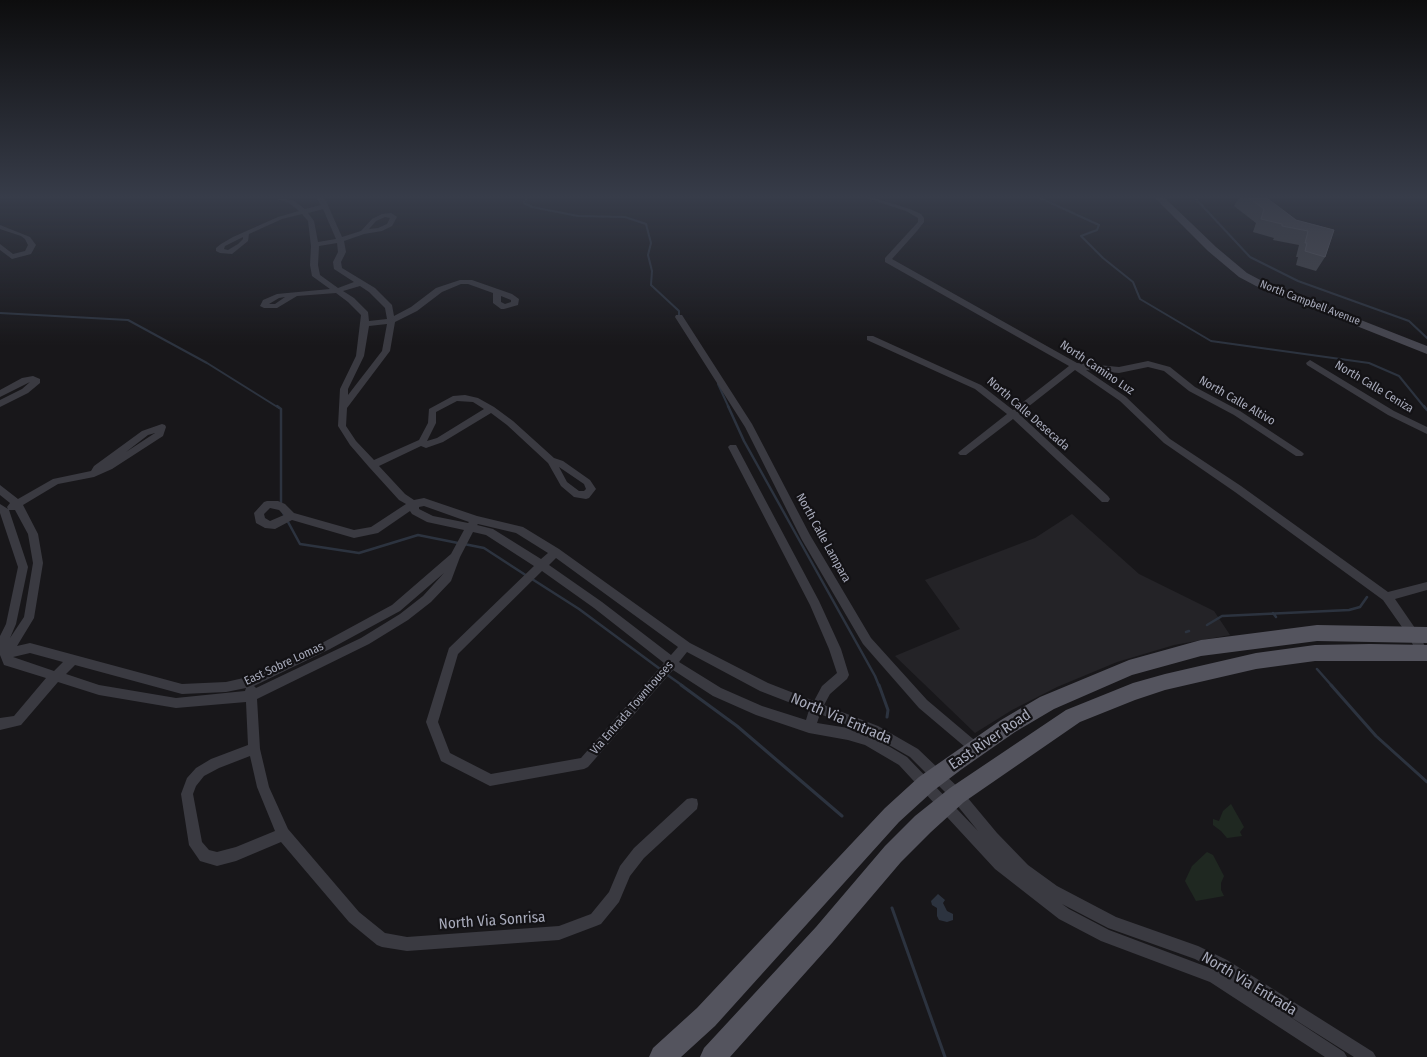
<!DOCTYPE html>
<html>
<head>
<meta charset="utf-8">
<style>
	body { margin:0 }
	canvas { display:block; background:#18171a }
</style>
</head>
<body>
<canvas width="1427" height="1057"></canvas>
<script>
const ctx = document.querySelector('canvas').getContext('2d');
ctx.lineJoin = 'round';
function paint(path, color) {
  ctx.fillStyle = color;
  ctx.fill(path, 'evenodd');
}
function poly(rows) {
  const path = new Path2D();
  for (const r of rows) {
    path.moveTo(r[0], r[1]);
    for (let i = 2; i < r.length; i += 2) path.lineTo(r[i], r[i + 1]);
  }
  return path;
}
function strokePath(path, color, width, dash) {
  ctx.strokeStyle = color;
  ctx.lineWidth = width;
  ctx.lineCap = dash ? 'butt' : 'round';
  ctx.setLineDash(dash || []);
  ctx.stroke(path);
}
function drawText(font, color, halo, rows, align = 'center') {
  ctx.font = font + ' "Fira Sans Condensed",sans-serif';
  ctx.lineWidth = 4.5;
  ctx.setLineDash([]);
  ctx.textBaseline = 'middle';
  ctx.strokeStyle = halo;
  ctx.fillStyle = color;
  for (const [text, x, y, turn = 0] of rows) {
    ctx.save();
    ctx.translate(x, y);
    ctx.rotate((+turn || 0) * Math.PI / 180);
    ctx.textAlign = isNaN(turn) ? turn : align;
    if (halo) ctx.strokeText(text, 0, 0);
    ctx.fillText(text, 0, 0);
    ctx.restore();
  }
}
const built = poly([
	[1072,514,1139,574,1214,611,1230,635,1174,645,1117,662,1057,687,1012,710,975,733,895,656,960,629,925,580,1035,538]
]);
const green = poly([
	[1231,804,1244,827,1240,832,1242,836,1227,838,1221,831,1213,825,1213,819,1219,821,1223,811],
	[1207,852,1213,855,1224,876,1221,883,1221,890,1224,896,1196,901,1185,881,1192,866]
]);
const water = poly([
	[938,894,945,900,943,903,947,911,953,914,953,920,947,922,939,920,937,916,937,908,932,905,931,901]
]);
const streamFar2 = poly([
	[527,198,524,203,532,207,578,216,625,217,646,224,651,243,648,255,652,271,651,285,679,311,679,316],
	[1040,198,1099,225,1097,230,1081,236,1103,258,1133,282,1140,299,1211,341,1369,363,1399,376,1425,408],
	[1195,198,1250,257,1298,281,1409,321,1427,338],
	[0,313,128,320,207,363,279,408],
	[718,384,729,408]
]);
const streamFar1 = poly([
	[277,406,281,409,281,504],
	[728,406,744,441,875,676,879,686],
	[1424,406,1427,410],
	[281,509,300,544,359,553,418,535,458,543],
	[464,544,484,548,527,576],
	[532,579,579,609,660,669],
	[1273,613,1276,617],
	[1207,625,1222,616,1349,610,1360,607,1367,597],
	[1186,632,1189,631],
	[1317,669,1332,686],
	[666,674,683,686]
]);
const stream = poly([
	[681,685,737,726,842,816],
	[879,685,888,710,887,717],
	[1331,685,1376,736,1427,782],
	[892,908,945,1057]
]);
const minor = poly([
	[273,198,293,200,305,209,321,205,316,198,323,198,326,201,342,237,361,231,372,219,382,214,391,213,396,216,397,217,392,226,382,231,364,234,344,241,346,252,341,262,342,268,375,288,392,305,394,316,411,307,436,288,460,280,472,280,512,294,519,299,518,305,504,309,501,309,493,303,493,293,468,284,461,284,442,292,417,311,395,322,390,351,347,408,346,426,356,441,374,460,419,440,428,423,429,409,453,396,465,395,478,398,494,407,513,421,554,458,563,461,590,480,596,489,589,498,586,499,574,497,561,486,548,463,507,425,491,413,443,442,426,448,421,446,379,466,405,494,414,500,424,498,477,516,523,527,559,549,690,643,768,683,814,701,822,686,837,673,829,649,810,605,728,447,730,445,736,445,819,601,841,649,849,675,847,679,830,694,824,705,878,726,918,749,962,791,997,833,1028,865,1057,886,1116,917,1198,946,1227,960,1373,1052,1376,1057,1354,1057,1278,1009,1344,1052,1347,1057,1325,1057,1210,982,1101,941,1059,919,995,869,899,765,865,745,848,740,809,733,756,715,713,696,673,670,588,767,584,769,490,786,441,761,426,722,449,648,534,566,486,535,473,532,460,557,451,581,431,602,408,620,369,644,257,699,260,749,269,787,288,829,359,912,385,933,407,937,559,926,591,914,609,892,620,866,634,848,687,799,692,798,697,799,698,804,697,809,644,858,630,876,619,902,601,924,596,926,559,940,407,951,382,947,377,945,349,922,281,842,236,861,217,866,200,861,189,845,181,794,187,778,196,768,211,759,248,745,246,702,176,708,99,695,58,682,21,725,0,730,0,718,14,716,46,678,4,665,0,655,0,636,6,624,18,567,0,513,0,504,8,509,7,507,10,503,0,495,0,485,18,499,53,479,91,471,94,466,142,431,162,424,165,425,166,427,163,436,112,469,94,477,58,484,23,505,38,534,43,563,34,618,17,646,30,643,182,684,226,682,248,677,322,643,392,605,451,554,464,530,427,522,412,514,410,511,378,533,354,538,292,520,275,529,265,528,256,523,254,513,264,502,267,501,278,501,285,504,294,513,354,530,371,527,406,504,399,500,369,467,350,445,338,426,340,389,356,356,361,315,348,302,336,293,297,296,277,308,264,308,260,306,263,300,277,294,330,289,312,276,310,265,311,246,308,221,302,214,282,219,249,234,248,241,232,254,220,253,216,251,216,248,221,244,233,237,278,217,299,211,289,203,273,198],
	[323,209,336,239,318,242,314,221,308,213,323,209],
	[385,217,390,218,387,224,378,228,369,229,376,221,385,217],
	[243,237,243,239,238,244,228,250,224,249,225,246,243,237],
	[337,243,338,252,333,262,334,269,354,282,338,288,320,275,318,265,319,246,337,243],
	[360,286,369,292,385,308,387,319,369,321,368,312,354,298,343,291,360,286],
	[501,296,511,300,511,302,505,304,501,302,501,296],
	[285,297,275,304,269,304,279,298,285,297],
	[387,324,382,351,348,395,348,389,364,356,369,326,387,324],
	[457,401,473,402,484,409,437,438,427,441,436,423,436,412,457,401],
	[155,433,126,452,148,435,155,433],
	[559,467,584,484,586,489,584,491,579,491,567,482,559,467],
	[424,506,469,522,468,523,433,516,419,509,419,507,424,506],
	[270,508,279,510,284,515,270,521,265,518,264,514,270,508],
	[9,510,15,510,28,534,33,563,24,617,10,638,16,624,28,567,9,510],
	[478,524,516,533,548,553,541,559,493,529,477,525,478,524],
	[556,558,678,647,671,655,602,602,549,565,556,558],
	[542,571,594,608,664,663,581,758,491,774,450,753,438,722,458,654,542,571],
	[444,573,423,596,400,614,361,638,256,688,254,686,330,649,400,611,444,573],
	[687,652,760,691,809,710,806,720,762,706,721,688,679,662,687,652],
	[30,653,63,662,54,671,13,657,30,653],
	[75,665,182,694,226,692,246,688,245,691,176,698,99,685,66,674,75,665],
	[820,714,870,734,910,757,952,799,978,831,907,757,868,734,848,728,817,723,820,714],
	[250,756,257,787,275,831,236,847,217,852,209,850,202,842,193,794,196,786,204,776,219,768,250,756],
	[1062,904,1108,928,1195,959,1218,971,1109,930,1069,909,1062,904],
	[866,198,875,198,910,209,921,214,924,218,924,222,917,231,892,259,1077,363,1119,367,1148,361,1170,367,1195,387,1240,411,1302,452,1304,454,1302,456,1296,456,1234,415,1189,391,1164,371,1148,367,1119,373,1086,370,1126,397,1170,439,1241,486,1388,592,1427,582,1427,590,1395,599,1417,631,1427,650,1427,657,1423,658,1419,657,1409,637,1383,600,1235,492,1164,443,1120,401,1075,370,1019,414,1108,496,1110,499,1108,502,1102,502,1013,419,966,455,960,455,958,453,960,451,1007,414,975,389,867,340,867,336,873,336,981,385,1013,410,1069,366,885,262,885,258,918,222,918,218,906,211,866,198],
	[0,225,30,237,36,245,31,254,12,259,0,250,0,244,13,254,25,251,28,245,25,239,21,236,0,229,0,225],
	[676,315,682,315,752,424,810,535,871,638,927,700,979,744,981,748,979,752,975,754,971,752,919,708,863,644,802,540,745,427,675,317,676,315],
	[1310,360,1394,411,1427,427,1427,434,1388,415,1307,365,1306,363,1310,360],
	[33,376,40,379,40,383,28,393,0,407,0,400,22,389,30,382,0,397,0,390,22,378,33,376]
]);
const secondary = poly([
	[1155,198,1165,198,1216,247,1247,273,1264,282,1427,346,1427,354,1256,286,1239,277,1208,251,1155,198]
]);
const primary = poly([
	[1317,625,1427,627,1427,643,1317,641,1201,656,1132,675,1054,709,1015,732,962,769,933,791,899,822,715,1026,681,1057,649,1057,653,1048,697,1008,885,808,919,777,1001,720,1040,697,1129,660,1201,640,1317,625],
	[1370,644,1427,645,1427,661,1315,661,1256,669,1165,690,1135,700,1080,722,964,802,931,832,901,862,832,943,730,1057,700,1057,704,1048,816,927,885,846,915,816,950,788,1066,710,1133,683,1165,674,1256,653,1315,645,1370,644]
]);
const wall = poly([
	[1239,198,1267,198,1296,220,1334,230,1325,257,1316,271,1296,265,1298,257,1296,257,1299,245,1273,240,1274,238,1253,232,1256,223,1234,206]
]);
const building = poly([
	[1249,198,1267,198,1296,220,1334,230,1325,257,1305,251,1307,243,1305,243,1308,231,1282,226,1282,224,1261,219,1264,209,1249,198]
]);
const farStreetnames = [
	["North Campbell Avenue",1310,303,21]
];
const streetNames = [
	["North Camino Luz",1097,368,34],
	["North Calle Ceniza",1374,387,31],
	["North Calle Altivo",1237,401,30],
	["North Calle Desecada",1028,414,41],
	["North Calle Lampara",823,538,61],
	["East Sobre Lomas",284,664,-25],
	["Via Entrada Townhouses",632,708,-49]
];
const nearStreetnames = [
	["North Via Entrada",841,719,23],
	["East River Road",990,740,-34],
	["North Via Sonrisa",492,921,-4],
	["North Via Entrada",1249,984,31]
];
paint(built, '#242327');
paint(green, '#1f2821');
paint(water, '#2c333f');
strokePath(streamFar2, '#2c333f', 2);
strokePath(streamFar1, '#2c333f', 2.5);
strokePath(stream, '#2c333f', 3);
paint(minor, '#3a3a41');
paint(secondary, '#46464f');
paint(primary, '#54545e');
paint(wall, '#46474d');
paint(building, '#515159');
strokePath(building, '#5e5f68', 1);
const sky = ctx.createLinearGradient(0, 0, 0, 346);
sky.addColorStop(0, '#0d0d0e');
sky.addColorStop(0.57, '#373c49');
sky.addColorStop(1, '#373c4900');
ctx.fillStyle = sky;
ctx.fillRect(0, 0, 1427, 346);
drawText('11px', '#a8abbb', '#131215', farStreetnames);
drawText('12px', '#a8abbb', '#131215', streetNames);
drawText('15px', '#a8abbb', '#131215', nearStreetnames);
</script>
</body>
</html>
